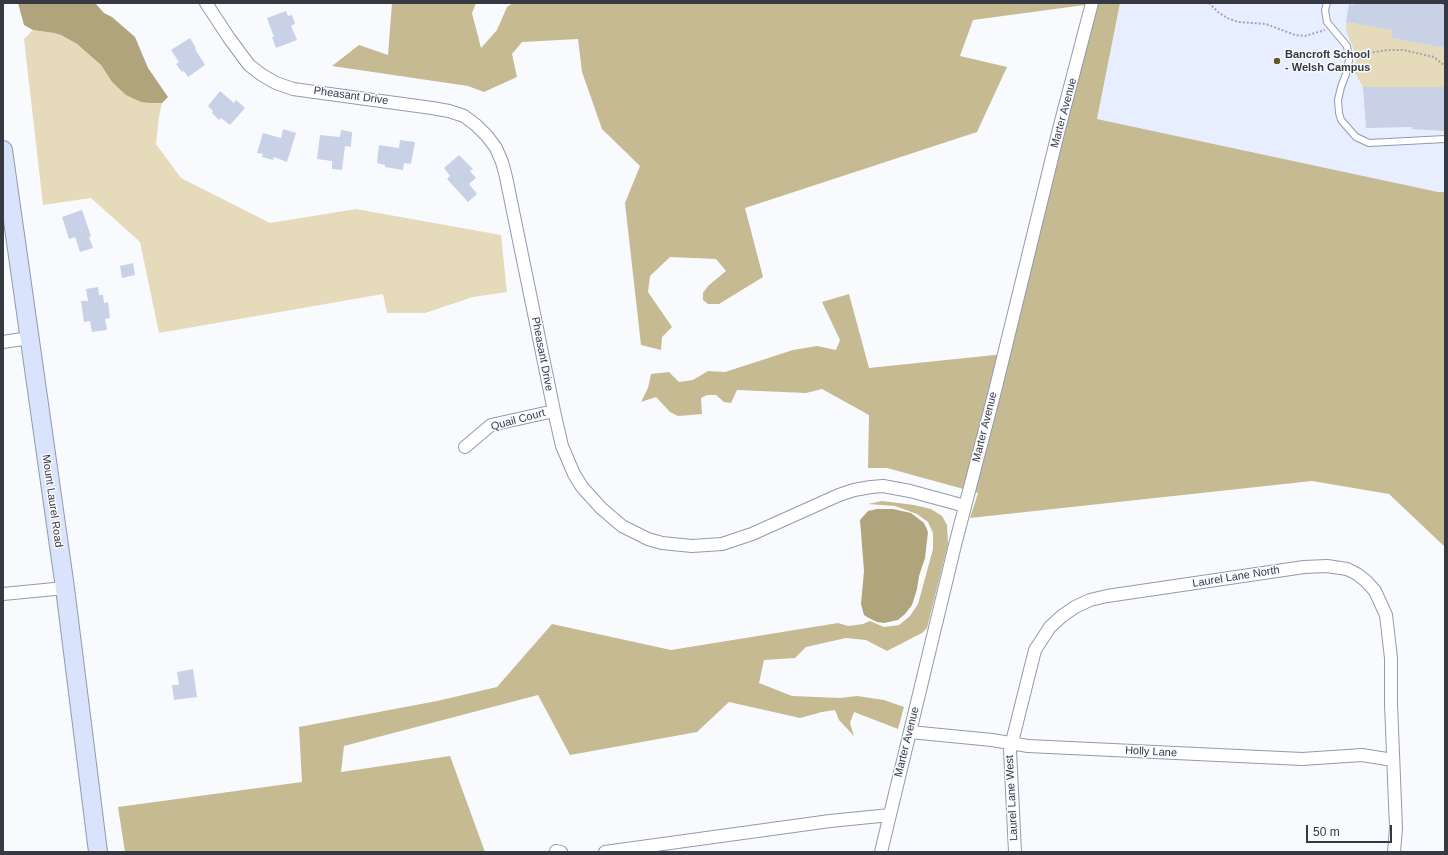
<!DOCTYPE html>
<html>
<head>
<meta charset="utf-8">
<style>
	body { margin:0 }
	#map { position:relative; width:1448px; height:855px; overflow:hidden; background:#f8fafe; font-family:Arial,sans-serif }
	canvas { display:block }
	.frame { position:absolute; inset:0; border:4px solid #363941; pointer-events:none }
	.scale { position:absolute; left:1306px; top:825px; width:86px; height:18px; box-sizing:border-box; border:2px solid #363941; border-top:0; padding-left:5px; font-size:12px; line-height:14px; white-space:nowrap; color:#363941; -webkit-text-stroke:3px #f8fafe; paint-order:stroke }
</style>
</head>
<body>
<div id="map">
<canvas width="1448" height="855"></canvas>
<div class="frame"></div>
<div class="scale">50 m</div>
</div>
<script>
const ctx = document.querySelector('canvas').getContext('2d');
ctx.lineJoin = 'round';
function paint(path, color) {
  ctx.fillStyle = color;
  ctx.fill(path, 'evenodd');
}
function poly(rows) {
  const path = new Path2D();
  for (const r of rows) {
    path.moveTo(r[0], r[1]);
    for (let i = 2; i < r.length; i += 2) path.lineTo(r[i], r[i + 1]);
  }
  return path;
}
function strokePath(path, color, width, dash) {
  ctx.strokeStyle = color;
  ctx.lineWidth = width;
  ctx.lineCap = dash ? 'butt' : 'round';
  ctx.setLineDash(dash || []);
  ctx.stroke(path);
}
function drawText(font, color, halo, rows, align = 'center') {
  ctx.font = font + ' Arial,sans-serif';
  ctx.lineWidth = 3;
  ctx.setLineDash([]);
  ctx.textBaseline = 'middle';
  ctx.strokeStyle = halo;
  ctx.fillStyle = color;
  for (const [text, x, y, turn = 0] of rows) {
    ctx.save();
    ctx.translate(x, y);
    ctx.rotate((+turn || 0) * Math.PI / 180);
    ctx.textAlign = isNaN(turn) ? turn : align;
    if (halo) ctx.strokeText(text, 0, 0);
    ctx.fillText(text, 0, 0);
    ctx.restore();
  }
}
const built = poly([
	[1120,3,1445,3,1445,192,1438,192,1097,119]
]);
const green = poly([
	[1346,22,1392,30,1392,38,1445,48,1445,87,1363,87,1354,71,1356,62,1355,53,1346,30],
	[33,30,54,33,61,35,77,44,101,65,112,82,150,103,162,103,159,117,156,144,181,178,270,223,356,209,501,235,507,292,473,297,425,313,387,313,383,294,159,333,140,242,91,198,43,205,24,39]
]);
const forest = poly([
	[392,3,476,3,472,13,481,48,497,30,507,7,513,3,1120,3,1097,119,1438,192,1445,192,1445,547,1389,494,1312,481,970,518,978,493,887,468,868,468,869,415,822,389,806,393,737,390,731,403,724,402,716,395,707,395,701,398,702,414,678,416,670,412,656,397,641,402,648,388,651,374,669,372,679,382,693,380,708,371,725,372,793,350,817,346,836,350,840,340,822,302,849,294,869,368,1004,354,1092,4,973,20,960,56,1007,67,977,132,745,208,763,277,719,304,708,304,703,300,703,293,708,286,726,271,716,259,670,257,650,276,648,292,672,327,662,337,661,350,641,345,625,203,640,166,602,129,582,72,578,39,522,42,512,54,517,77,484,92,468,86,332,66,359,45,388,55],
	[882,501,914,505,931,509,942,516,947,525,948,544,927,628,922,633,887,651,866,640,846,638,806,647,795,658,764,660,759,683,792,696,840,698,857,696,884,700,904,707,898,729,854,712,850,723,854,736,839,720,835,710,822,712,800,718,729,702,697,732,570,755,538,695,344,746,341,772,450,756,485,852,125,852,118,807,302,782,299,727,437,701,497,687,552,624,671,650,838,623,848,626,863,624,870,621,884,627,899,625,910,616,918,604,933,549,933,533,928,522,917,514,895,506,868,504]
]);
const water = poly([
	[18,3,95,3,104,13,112,17,135,37,148,68,168,97,162,103,150,103,141,102,126,95,112,82,101,65,77,44,61,35,54,33,33,30,24,25],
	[877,509,893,509,911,513,924,523,928,532,925,558,919,576,917,589,912,605,905,614,898,620,884,623,877,622,867,617,864,615,861,604,864,571,860,520,868,511]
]);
const building = poly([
	[1355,3,1437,3,1445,6,1445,48,1392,38,1392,30,1346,22,1349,4,1354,5],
	[286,11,288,16,292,15,295,24,291,26,297,40,276,48,272,37,274,37,267,18],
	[190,38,196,48,195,49,205,65,188,77,184,71,182,72,176,64,179,62,171,50],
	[1363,87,1445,87,1445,126,1444,131,1412,129,1412,127,1366,128],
	[220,91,234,103,236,100,245,108,230,125,221,118,219,120,212,113,213,111,208,106],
	[283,129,296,133,287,162,274,157,273,160,262,157,263,154,257,153,263,133,281,138],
	[341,130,352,132,351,147,345,146,342,170,332,169,332,161,317,159,320,135,340,137],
	[400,140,415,142,411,164,404,163,403,170,385,167,385,165,377,163,379,145,399,148],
	[459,155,473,169,470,171,476,178,469,184,477,194,468,202,447,179,450,176,444,168],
	[82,210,91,236,89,237,93,248,80,252,75,237,69,239,62,217],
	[133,263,135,275,122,278,120,266],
	[98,287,99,295,103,295,104,303,108,302,110,318,105,319,107,330,92,332,90,321,84,322,81,301,88,301,86,289],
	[193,669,197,697,174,700,172,685,179,685,177,672]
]);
const path = poly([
	[1209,3,1218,12,1227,18,1238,22,1266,24,1295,35,1305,36,1325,30],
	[1443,3,1443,5],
	[1357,55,1387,50,1403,50,1434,57,1445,66]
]);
const lane = poly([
	[1327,3,1325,10,1327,22,1347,46,1349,60,1346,74,1341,87,1338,100,1339,113,1341,120,1356,137,1369,143,1445,139]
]);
const street = poly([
	[206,3,229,38,249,65,262,75,276,83,293,89,432,108,449,111,464,116,476,125,487,136,496,148,502,162,506,177,554,411,562,446,574,474,582,487,601,508,622,526,648,539,662,543,692,546,722,544,752,534,839,495,854,490,871,487,883,486,910,491,965,506],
	[3,342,29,338],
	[465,447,491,425,554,411],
	[3,594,65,588],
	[910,732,992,740,1028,746,1302,759,1362,755,1393,760],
	[556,851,561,852],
	[605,852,830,821,890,815],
	[881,852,955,545,995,391,1059,129,1092,3],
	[1015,852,1010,750,1035,650,1050,627,1062,616,1075,607,1090,600,1107,596,1304,567,1327,566,1347,569,1357,574,1366,581,1375,591,1386,615,1391,658,1391,704,1396,828,1394,852]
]);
const secondary = poly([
	[3,150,65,588,98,852]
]);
const markers = [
	[1277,61,4,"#675725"]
];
const poiNames = [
	["Bancroft School",1285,55],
	["- Welsh Campus",1285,68]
];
const streetNames = [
	["Pheasant Drive",351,96,8],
	["Marter Avenue",1064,113,-75],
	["Pheasant Drive",542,354,79],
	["Quail Court",518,420,-15],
	["Marter Avenue",985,427,-76],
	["Mount Laurel Road",52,501,82],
	["Laurel Lane North",1236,577,-9],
	["Marter Avenue",907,742,-76],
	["Holly Lane",1151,752,3],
	["Laurel Lane West",1012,798,-93]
];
paint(built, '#e7eeff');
paint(green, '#e5dbba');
paint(forest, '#c6ba92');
paint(water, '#b0a47d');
paint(building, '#c8d1e5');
strokePath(lane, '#929aac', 8);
strokePath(street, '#929aac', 14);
strokePath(secondary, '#929aac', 20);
strokePath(path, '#a2a5ab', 2, [2, 2]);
strokePath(lane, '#fff', 6);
strokePath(street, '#fff', 12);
strokePath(secondary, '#d9e3fc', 18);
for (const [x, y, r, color] of markers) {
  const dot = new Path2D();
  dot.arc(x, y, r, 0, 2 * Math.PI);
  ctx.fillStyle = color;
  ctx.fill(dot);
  strokePath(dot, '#f8fafe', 1.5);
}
drawText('bold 11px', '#363941', '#f8fafe', poiNames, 'left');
drawText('11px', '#363941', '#f8fafe', streetNames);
</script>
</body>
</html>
